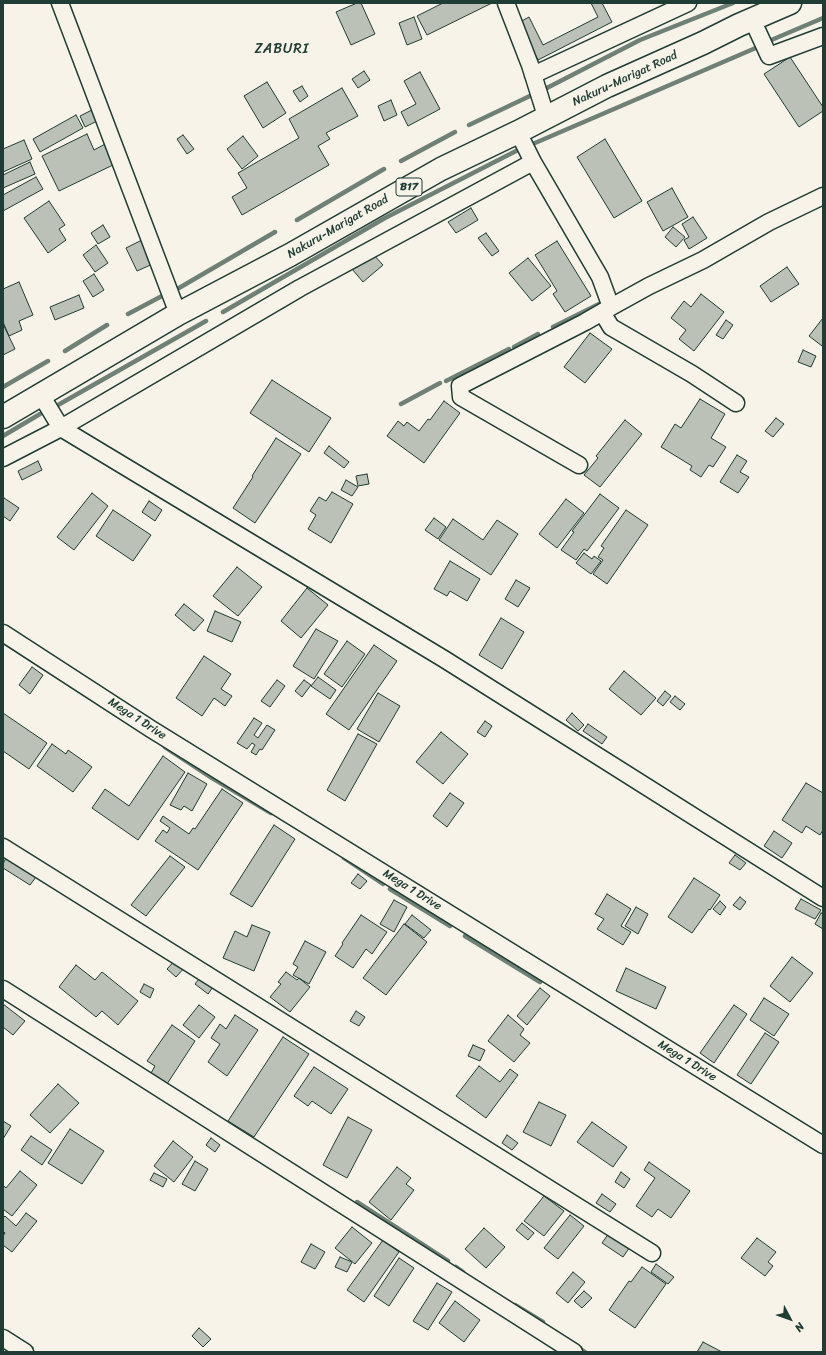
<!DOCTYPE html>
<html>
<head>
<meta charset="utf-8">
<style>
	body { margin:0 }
	#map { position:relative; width:826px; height:1355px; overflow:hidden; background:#f7f3e8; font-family:Sriracha,sans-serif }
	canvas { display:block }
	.frame { position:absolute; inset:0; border:4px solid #1f3d34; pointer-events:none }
	.north { position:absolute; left:770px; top:1299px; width:40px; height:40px; -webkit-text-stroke:3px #f7f3e8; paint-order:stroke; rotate:131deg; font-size:11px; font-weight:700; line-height:16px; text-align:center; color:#1f3d34 }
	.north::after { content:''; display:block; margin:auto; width:14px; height:18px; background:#1f3d34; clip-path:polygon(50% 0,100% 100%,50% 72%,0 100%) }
</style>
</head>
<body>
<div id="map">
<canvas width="826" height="1355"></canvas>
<div class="frame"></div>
<div class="north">N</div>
</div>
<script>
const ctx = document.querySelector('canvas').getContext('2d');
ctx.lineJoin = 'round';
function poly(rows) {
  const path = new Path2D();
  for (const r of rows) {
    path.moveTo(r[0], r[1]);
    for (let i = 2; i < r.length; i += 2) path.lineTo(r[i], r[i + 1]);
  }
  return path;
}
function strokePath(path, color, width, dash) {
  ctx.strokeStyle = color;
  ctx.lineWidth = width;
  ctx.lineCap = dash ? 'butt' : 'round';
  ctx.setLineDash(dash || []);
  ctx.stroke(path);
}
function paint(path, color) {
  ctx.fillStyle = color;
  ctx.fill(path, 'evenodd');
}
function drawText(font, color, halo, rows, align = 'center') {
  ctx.font = font + ' Sriracha,sans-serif';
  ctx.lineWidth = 3;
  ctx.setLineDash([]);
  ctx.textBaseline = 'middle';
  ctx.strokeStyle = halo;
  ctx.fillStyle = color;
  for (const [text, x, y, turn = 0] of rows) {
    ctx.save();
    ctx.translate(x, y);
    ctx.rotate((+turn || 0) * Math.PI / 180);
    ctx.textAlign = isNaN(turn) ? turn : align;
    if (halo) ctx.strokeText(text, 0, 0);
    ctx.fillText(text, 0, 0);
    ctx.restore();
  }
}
const stream = poly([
	[769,41,823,18],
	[543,90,640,40,733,3],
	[469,125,532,95],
	[535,143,758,47],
	[401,161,455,132],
	[297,220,384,169],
	[179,288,275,232],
	[223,312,385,218,518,150],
	[128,314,162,296],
	[553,327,601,303],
	[514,347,538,334],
	[65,351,107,325],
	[446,381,509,349],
	[3,387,48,361],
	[401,404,440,383],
	[58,405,206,321],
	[3,436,40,414],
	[165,747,212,778,271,813],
	[344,858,383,884],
	[390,889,450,926],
	[465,936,540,982],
	[357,1202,448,1261],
	[456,1267,463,1272],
	[515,1305,543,1322],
	[582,1350,585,1352]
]);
const building = poly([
	[357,3,361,3,375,34,351,45,336,12,357,3],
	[443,3,492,3,427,35,417,16,443,3],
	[591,3,602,3,612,22,538,60,518,23,529,17,543,45,598,17,591,3],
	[414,17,422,39,407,45,399,23,414,17],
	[790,57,823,107,823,111,799,127,764,74,790,57],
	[364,71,370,80,358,88,352,79,364,71],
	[420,72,440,109,408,126,401,112,416,104,404,81,420,72],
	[267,82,286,113,263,128,244,96,267,82],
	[302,86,308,96,300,102,293,91,302,86],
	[342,88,358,116,326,133,330,139,318,146,329,165,242,215,232,197,247,188,238,173,299,138,289,119,342,88],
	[391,100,397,115,384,121,378,106,391,100],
	[92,110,97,121,85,127,80,116,92,110],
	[76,115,83,128,40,152,33,139,76,115],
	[87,134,94,150,105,144,115,164,59,191,42,156,87,134],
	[183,135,194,149,187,154,177,139,183,135],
	[243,136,258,156,242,169,227,149,243,136],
	[605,139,642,201,614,218,577,157,605,139],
	[24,140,32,159,3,172,3,149,24,140],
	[30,162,35,174,3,188,3,175,30,162],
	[36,177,43,189,3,211,3,195,36,177],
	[672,188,688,217,663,231,647,202,672,188],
	[49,201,65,225,59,229,66,240,48,253,24,218,49,201],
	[471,208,478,220,456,233,448,222,471,208],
	[693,217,707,238,689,249,684,240,689,237,682,224,693,217],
	[103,225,110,237,98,244,91,233,103,225],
	[673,227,685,237,676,247,665,237,673,227],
	[486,233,499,251,492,256,478,238,486,233],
	[144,239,155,263,137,271,126,248,144,239],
	[557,241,591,296,565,312,553,294,557,291,535,255,557,241],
	[96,245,108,263,95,272,83,255,96,245],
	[372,253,383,265,363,282,352,269,372,253],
	[528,258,551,286,532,301,509,273,528,258],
	[787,267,799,284,771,302,760,286,787,267],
	[94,274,104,290,93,297,83,281,94,274],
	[19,282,33,315,19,321,22,330,9,336,3,322,3,289,19,282],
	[701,294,724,312,694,351,679,339,686,330,671,318,684,301,691,307,701,294],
	[79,295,84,308,55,320,50,307,79,295],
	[823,318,823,345,822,346,809,336,823,318],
	[726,320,733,325,723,339,716,335,726,320],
	[3,324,15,349,3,355,3,324],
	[590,333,612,349,585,383,564,367,590,333],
	[803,350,816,356,811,367,798,362,803,350],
	[272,380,331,418,309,452,250,413,272,380],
	[700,399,725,414,711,438,726,447,713,467,709,465,701,477,690,470,692,466,661,447,675,424,681,428,700,399],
	[444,401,460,413,424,463,387,436,398,421,404,426,407,422,419,431,428,419,430,420,444,401],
	[776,418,784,424,773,437,765,431,776,418],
	[625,420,642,434,600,487,584,475,598,458,596,456,625,420],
	[276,438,301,454,255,523,233,508,253,477,252,476,276,438],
	[329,446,349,462,344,468,324,453,329,446],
	[737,455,747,461,740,472,749,477,738,493,720,482,737,455],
	[38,461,42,470,22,480,18,471,38,461],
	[367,474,369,484,358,486,356,476,367,474],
	[346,480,358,487,352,496,341,490,346,480],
	[332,492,353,504,331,543,308,529,316,515,310,511,319,497,326,501,332,492],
	[92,493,108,506,74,550,57,537,92,493],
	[600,494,619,508,587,551,584,549,576,560,561,550,574,532,572,531,600,494],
	[4,498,19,508,10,521,3,516,3,500,4,498],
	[566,499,584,513,557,548,539,534,566,499],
	[149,501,162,510,155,521,142,512,149,501],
	[113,510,151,535,133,561,96,536,113,510],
	[626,510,648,525,607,584,593,574,603,560,598,557,604,548,601,546,626,510],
	[434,518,446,527,438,539,425,530,434,518],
	[453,519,483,540,497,520,518,534,491,575,439,540,453,519],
	[584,553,592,559,594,556,601,561,591,574,576,563,584,553],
	[450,561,480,579,467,601,450,591,447,596,434,589,450,561],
	[237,567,262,587,238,616,213,596,237,567],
	[516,580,530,588,518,607,505,599,516,580],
	[307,588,328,605,301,638,281,621,307,588],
	[184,604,204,620,194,631,175,615,184,604],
	[215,611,241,622,232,642,207,631,215,611],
	[501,618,524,632,502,669,479,655,501,618],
	[316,629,338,641,314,679,293,666,316,629],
	[347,641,365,654,342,687,324,674,347,641],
	[374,645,397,661,349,730,326,714,374,645],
	[204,656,231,674,221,689,232,696,225,706,214,698,202,716,176,698,204,656],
	[32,667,43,675,30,694,19,685,32,667],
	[624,671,656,698,641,715,609,689,624,671],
	[318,677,336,690,330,699,311,686,318,677],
	[277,680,285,686,270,707,261,701,277,680],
	[304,680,311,685,302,697,295,691,304,680],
	[665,691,671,696,663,706,657,701,665,691],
	[378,693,400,706,379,742,357,729,378,693],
	[675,696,685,704,680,710,670,702,675,696],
	[3,713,47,743,29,769,3,751,3,713],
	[572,713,584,725,578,731,566,720,572,713],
	[254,718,262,723,254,735,258,738,267,725,275,730,262,750,260,749,256,755,251,752,255,745,252,743,247,749,237,743,254,718],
	[485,721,492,726,485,737,477,732,485,721],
	[588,724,607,737,602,744,583,731,588,724],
	[441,732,468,754,443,784,416,762,441,732],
	[358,734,377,744,345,801,327,790,358,734],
	[52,744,66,754,68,750,92,767,73,792,37,766,52,744],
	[163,756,185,772,138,840,92,808,105,789,129,806,163,756],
	[188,773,207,784,192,811,184,806,181,810,170,805,188,773],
	[806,783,823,793,823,830,820,835,806,826,802,833,782,820,806,783],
	[222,789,243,803,198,870,155,841,163,830,167,833,170,828,160,821,163,816,189,834,193,828,195,829,222,789],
	[450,793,464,803,447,827,433,816,450,793],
	[274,825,295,839,252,907,230,894,274,825],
	[774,831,792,843,782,858,764,846,774,831],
	[735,855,746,863,740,870,729,863,735,855],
	[170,856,185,867,146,916,131,905,170,856],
	[6,858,36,877,30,885,3,868,3,864,6,858],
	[358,874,367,881,360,889,351,883,358,874],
	[694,878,720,895,710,910,709,909,692,933,668,917,694,878],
	[607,894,631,909,621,926,631,932,623,945,597,929,604,919,595,914,607,894],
	[740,897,746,902,740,910,733,905,740,897],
	[801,899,821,910,815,919,795,909,801,899],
	[394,900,407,907,394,932,380,924,394,900],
	[720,901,726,907,720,915,713,909,720,901],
	[636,907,648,914,638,934,625,926,636,907],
	[821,913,823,914,823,929,815,924,821,913],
	[361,915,387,932,372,954,366,949,353,968,335,956,343,944,342,943,361,915],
	[412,915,431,930,424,938,405,924,412,915],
	[404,924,427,942,386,995,363,978,404,924],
	[252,925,270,932,254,971,223,958,235,931,247,937,252,925],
	[305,941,326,952,309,984,293,975,298,967,293,964,305,941],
	[792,957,813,973,790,1002,770,986,792,957],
	[177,958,186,966,176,977,167,969,177,958],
	[76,965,95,980,102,972,138,1001,118,1025,102,1011,96,1017,59,987,76,965],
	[626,968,666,987,656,1009,616,991,626,968],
	[286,972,297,980,299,978,310,987,290,1012,270,997,281,984,278,982,286,972],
	[202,975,215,984,208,994,195,984,202,975],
	[144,984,154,989,150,998,140,992,144,984],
	[540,988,550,996,527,1025,517,1016,540,988],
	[764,998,789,1014,774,1036,750,1020,764,998],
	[3,1004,25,1021,13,1035,3,1027,3,1004],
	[199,1005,215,1017,199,1038,183,1025,199,1005],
	[734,1005,747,1014,714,1063,700,1053,734,1005],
	[356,1011,365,1017,359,1026,350,1021,356,1011],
	[235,1015,258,1030,227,1076,208,1062,220,1044,211,1038,220,1024,226,1029,235,1015],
	[508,1015,524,1029,520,1035,530,1043,514,1062,488,1041,508,1015],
	[172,1025,195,1041,167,1084,151,1073,155,1066,147,1061,172,1025],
	[765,1033,779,1042,751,1084,737,1075,765,1033],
	[283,1037,309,1054,254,1137,228,1121,283,1037],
	[473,1045,485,1050,480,1061,468,1056,473,1045],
	[479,1066,500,1082,510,1069,518,1075,486,1118,456,1096,479,1066],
	[314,1067,348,1089,331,1114,312,1101,308,1106,294,1096,314,1067],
	[58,1084,79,1103,50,1133,30,1115,58,1084],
	[539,1102,566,1115,551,1146,523,1132,539,1102],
	[348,1117,372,1130,347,1178,323,1165,348,1117],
	[3,1121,11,1126,3,1139,3,1121],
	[592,1122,627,1147,613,1167,577,1142,592,1122],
	[70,1129,104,1151,82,1184,48,1163,70,1129],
	[507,1135,518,1143,512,1150,502,1143,507,1135],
	[31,1136,52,1150,42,1165,21,1150,31,1136],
	[211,1138,220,1145,215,1152,206,1145,211,1138],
	[173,1141,193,1157,174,1182,154,1166,173,1141],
	[195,1161,208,1169,195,1191,182,1184,195,1161],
	[649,1162,690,1191,671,1218,658,1209,652,1217,636,1206,655,1178,644,1170,649,1162],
	[397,1167,411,1178,406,1184,414,1190,391,1220,369,1202,397,1167],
	[20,1171,37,1185,12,1216,3,1209,3,1185,6,1188,20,1171],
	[621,1172,630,1179,624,1188,615,1182,621,1172],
	[154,1173,167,1179,163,1187,150,1180,154,1173],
	[602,1194,616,1204,610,1212,596,1203,602,1194],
	[544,1196,564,1211,544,1236,524,1221,544,1196],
	[26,1213,37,1221,12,1252,3,1245,3,1236,5,1233,3,1231,3,1218,5,1216,16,1226,26,1213],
	[570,1215,584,1226,558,1259,544,1248,570,1215],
	[522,1223,534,1233,528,1240,516,1230,522,1223],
	[352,1227,372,1243,355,1264,335,1248,352,1227],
	[484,1228,505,1247,486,1268,465,1249,484,1228],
	[609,1233,630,1247,623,1257,602,1243,609,1233],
	[757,1238,776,1252,768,1262,773,1266,765,1276,741,1258,757,1238],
	[383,1240,399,1252,364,1302,347,1290,383,1240],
	[311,1244,325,1252,315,1269,301,1262,311,1244],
	[340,1257,352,1262,347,1272,335,1267,340,1257],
	[399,1258,414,1268,389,1306,374,1296,399,1258],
	[656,1264,674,1277,668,1284,651,1272,656,1264],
	[642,1267,666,1284,635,1328,609,1310,629,1281,631,1282,642,1267],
	[573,1272,585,1282,568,1303,556,1293,573,1272],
	[437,1283,452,1292,428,1330,413,1321,437,1283],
	[584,1291,592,1298,582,1308,574,1301,584,1291],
	[455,1301,480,1320,464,1342,439,1323,455,1301],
	[199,1328,211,1339,203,1347,192,1336,199,1328],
	[703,1342,722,1352,697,1352,703,1342]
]);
const minor = poly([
	[60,3,178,314],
	[506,3,530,65,546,116],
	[752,19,769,56,823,36],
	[533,75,688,3],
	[518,132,533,162,600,277,611,307,585,322,460,386,461,397,579,465],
	[611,307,649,286,703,260,769,222,823,196],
	[602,312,611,327,692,374,736,403],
	[41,395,61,428,444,659,823,898],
	[3,458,61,428,300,288,533,162],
	[3,633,151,729,823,1145],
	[3,847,652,1253],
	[3,989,574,1352],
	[3,1338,25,1352]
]);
const primary = poly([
	[3,417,178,314,290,255,441,169,518,132,607,86,703,43,739,25,790,3]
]);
const shields = [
	[409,187,26]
];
const shieldNames = [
	["B17",409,187]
];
const streetNames = [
	["Nakuru-Marigat Road",625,79,-25],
	["Nakuru-Marigat Road",338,227,-30],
	["Mega 1 Drive",137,719,33],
	["Mega 1 Drive",412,890,32],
	["Mega 1 Drive",687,1061,32]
];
const quarterNames = [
	["ZABURI",282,49]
];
strokePath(stream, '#6f8077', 4.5);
paint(building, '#bbc1b6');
strokePath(building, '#1f3d34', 1);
strokePath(minor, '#1f3d34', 19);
strokePath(primary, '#1f3d34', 25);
strokePath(minor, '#f7f3e8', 16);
strokePath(primary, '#f7f3e8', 22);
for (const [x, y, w] of shields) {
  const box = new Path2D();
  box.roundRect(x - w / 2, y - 9, w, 18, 3);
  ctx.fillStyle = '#f7f3e8';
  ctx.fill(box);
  strokePath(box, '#1f3d34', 1);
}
drawText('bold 11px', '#1f3d34', null, shieldNames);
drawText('12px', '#1f3d34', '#f7f3e8', streetNames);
ctx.letterSpacing = '1px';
drawText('14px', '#1f3d34', '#f7f3e8', quarterNames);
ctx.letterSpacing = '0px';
</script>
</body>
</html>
